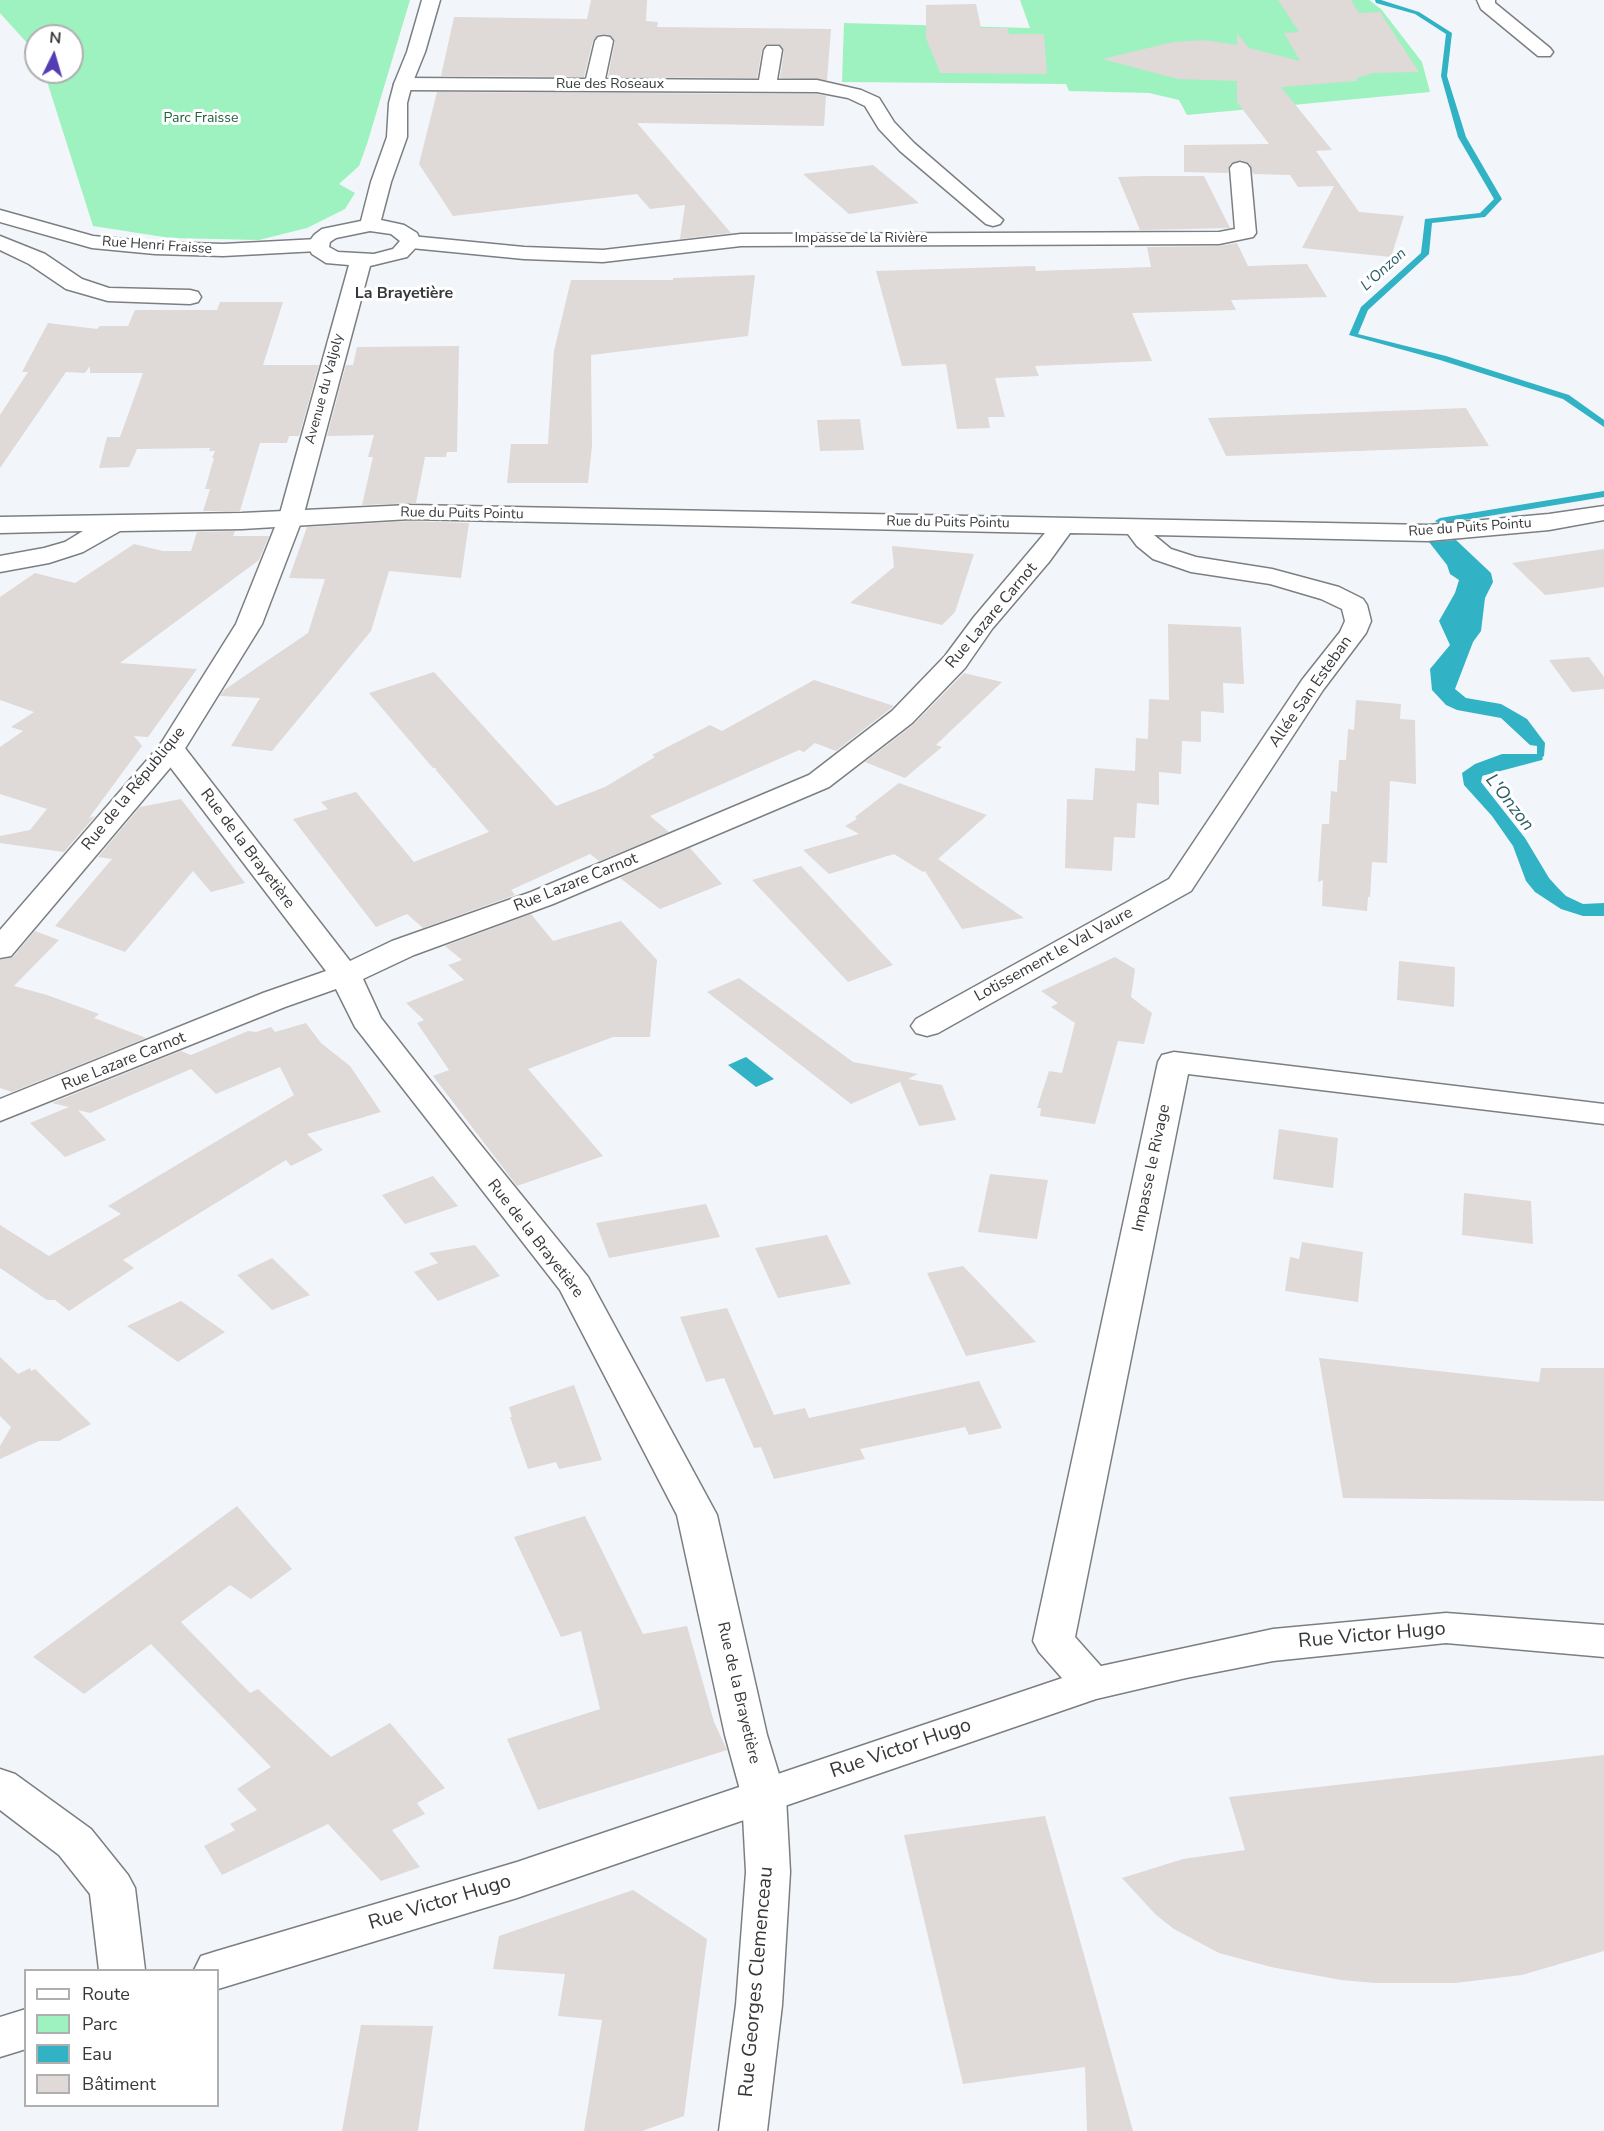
<!DOCTYPE html>
<html>
<head>
<meta charset="utf-8">
<style>
	body { margin:0 }
	#map { position:relative; width:1604px; height:2131px; overflow:hidden; background:#f2f6fa; font-family:"Nunito Sans",sans-serif }
	canvas { display:block }
	.legend { position:absolute; left:24px; top:1969px; width:195px; height:138px; box-sizing:border-box; background:#fff; border:2px solid #afafb0; margin:0; padding:8px 10px; list-style:none; font-size:18px; color:#37383a }
	.legend li { display:flex; align-items:center; gap:12px; height:30px }
	.legend b { width:30px; border:2px solid #afafb0 }
	.north { position:absolute; left:24px; top:24px; width:60px; height:60px; box-sizing:border-box; background:#fff; border:2px solid #afafb0; border-radius:50%; rotate:5deg; font-size:16px; font-weight:700; line-height:24px; text-align:center; color:#37383a }
	.north::after { content:''; display:block; margin:auto; width:21px; height:27px; background:#543db4; clip-path:polygon(50% 0,100% 100%,50% 72%,0 100%) }
</style>
</head>
<body>
<div id="map">
<canvas width="1604" height="2131"></canvas>
<ul class="legend">
<li><b style="height:8px;background:#fff"></b>Route</li>
<li><b style="height:16px;background:#9df2bf"></b>Parc</li>
<li><b style="height:16px;background:#31b2c5"></b>Eau</li>
<li><b style="height:16px;background:#dfd9d7"></b>Bâtiment</li>
</ul>
<div class="north">N</div>
</div>
<script>
const ctx = document.querySelector('canvas').getContext('2d');
ctx.lineJoin = 'round';
function paint(path, color) {
  ctx.fillStyle = color;
  ctx.fill(path, 'evenodd');
}
function poly(rows) {
  const path = new Path2D();
  for (const r of rows) {
    path.moveTo(r[0], r[1]);
    for (let i = 2; i < r.length; i += 2) path.lineTo(r[i], r[i + 1]);
  }
  return path;
}
function strokePath(path, color, width, dash) {
  ctx.strokeStyle = color;
  ctx.lineWidth = width;
  ctx.lineCap = dash ? 'butt' : 'round';
  ctx.setLineDash(dash || []);
  ctx.stroke(path);
}
function drawText(font, color, halo, rows, align = 'center') {
  ctx.font = font + ' "Nunito Sans",sans-serif';
  ctx.lineWidth = 6;
  ctx.setLineDash([]);
  ctx.textBaseline = 'middle';
  ctx.strokeStyle = halo;
  ctx.fillStyle = color;
  for (const [text, x, y, turn = 0] of rows) {
    ctx.save();
    ctx.translate(x, y);
    ctx.rotate((+turn || 0) * Math.PI / 180);
    ctx.textAlign = isNaN(turn) ? turn : align;
    if (halo) ctx.strokeText(text, 0, 0);
    ctx.fillText(text, 0, 0);
    ctx.restore();
  }
}
const green = poly([
	[0,0,410,0,367,144,359,166,339,184,355,193,345,209,307,228,259,240,170,238,93,226,44,72,72,72,72,36,36,36,36,53,0,13],
	[1020,0,1369,0,1381,9,1422,62,1430,92,1187,115,1179,100,1149,93,1069,91,1066,84,842,82,844,23,1030,28]
]);
const water = poly([
	[1456,540,1491,573,1493,582,1485,598,1481,631,1473,642,1455,689,1466,698,1501,704,1515,712,1527,719,1545,743,1544,756,1541,758,1503,766,1483,773,1481,782,1525,838,1549,878,1558,888,1566,896,1583,904,1604,903,1604,916,1583,916,1561,909,1535,892,1526,881,1513,846,1492,816,1464,785,1462,773,1475,764,1502,754,1537,754,1537,746,1530,745,1501,718,1457,710,1446,705,1432,690,1430,669,1450,645,1439,621,1455,593,1459,580,1450,574,1447,565,1429,542],
	[746,1057,774,1079,756,1087,728,1065]
]);
const stream = poly([
	[1375,0,1381,0,1419,12,1452,33,1447,76,1466,137,1502,199,1485,217,1432,223,1429,254,1368,310,1358,334,1446,356,1569,395,1604,420,1604,427,1563,399,1440,360,1349,335,1361,307,1421,253,1425,219,1480,213,1494,199,1458,137,1441,76,1446,34,1415,14,1376,3,1375,0],
	[1604,491,1604,497,1440,524,1435,521,1440,518,1604,491],
	[1538,755,1543,758,1542,760,1474,778,1469,775,1470,773,1538,755]
]);
const building = poly([
	[591,0,647,0,646,21,658,22,657,27,831,29,827,80,780,78,784,50,779,44,767,44,762,49,757,78,608,77,615,41,612,36,604,34,598,35,593,40,584,77,441,76,454,17,587,19],
	[1278,0,1351,0,1359,13,1380,12,1419,72,1373,73,1357,78,1357,81,1281,87,1332,150,1316,151,1359,212,1404,216,1391,257,1302,248,1334,186,1298,187,1290,175,1253,174,1249,163,1241,160,1231,163,1228,168,1228,173,1184,172,1184,145,1269,144,1237,102,1237,81,1178,79,1102,59,1173,42,1204,40,1237,45,1237,33,1249,48,1300,61,1284,33,1299,32],
	[976,4,981,28,1008,28,1009,34,1044,34,1047,74,940,73,926,38,926,5],
	[437,92,817,94,826,96,824,126,637,123,731,233,680,239,685,205,650,209,637,194,453,216,419,164],
	[873,165,919,203,849,214,803,174],
	[1145,176,1204,176,1230,228,1140,230,1118,177],
	[1237,243,1248,266,1307,264,1327,297,1231,300,1236,310,1132,313,1152,361,1035,366,1039,376,995,378,1005,417,988,417,990,428,957,429,946,364,902,366,876,271,1035,266,1036,271,1151,267,1147,247,1219,246],
	[755,275,748,336,591,355,592,446,588,483,507,483,511,444,548,444,554,351,571,280,673,280,673,278],
	[220,302,283,302,263,365,319,365,299,436,289,436,287,443,260,443,240,511,203,511,210,489,205,489,214,458,212,458,215,451,209,451,210,448,137,449,129,467,99,468,107,437,120,437,143,373,90,373,90,366,85,373,66,372,0,468,0,415,28,372,22,372,48,323,97,329,100,326,128,326,135,310,217,310],
	[459,346,457,452,447,452,446,457,425,457,416,503,362,505,373,457,368,457,374,435,327,436,346,365,353,365,357,347],
	[1466,408,1489,446,1226,456,1208,418],
	[860,419,864,450,820,451,817,420],
	[410,521,469,523,461,578,389,571,371,631,272,751,231,746,260,698,220,696,224,690,308,633,325,579,289,578,307,527],
	[235,531,233,536,269,536,259,560,120,663,197,669,148,737,134,736,142,746,89,818,95,816,64,852,0,843,0,836,30,830,47,809,0,794,0,747,23,731,11,727,34,712,0,700,0,597,35,573,75,583,134,544,163,551,191,551,197,532],
	[892,546,974,554,955,612,942,625,850,603,894,567],
	[1604,549,1604,587,1562,593,1545,595,1512,563],
	[1168,624,1241,627,1244,684,1223,683,1224,713,1201,711,1201,742,1182,741,1181,774,1159,772,1159,805,1137,803,1135,838,1114,837,1112,871,1065,868,1067,799,1093,800,1095,768,1135,771,1136,738,1148,739,1149,699,1169,700],
	[1589,657,1604,677,1604,689,1572,692,1549,660],
	[434,672,556,806,605,787,655,757,652,755,710,725,722,731,814,680,894,706,836,751,815,743,804,752,799,750,650,816,669,832,599,861,590,854,511,890,515,895,423,928,407,914,376,927,293,819,328,809,321,802,356,792,414,862,489,832,435,769,437,768,433,768,369,693],
	[964,673,1002,682,936,745,942,747,905,778,865,762,913,725],
	[1356,700,1401,704,1400,719,1415,720,1416,784,1390,781,1387,863,1372,862,1370,897,1368,897,1367,911,1322,906,1323,880,1318,882,1322,824,1329,824,1331,791,1337,792,1339,760,1346,760,1348,729,1354,730],
	[899,783,987,815,938,859,1024,918,962,929,925,871,923,872,894,854,829,874,803,850,859,834,845,826,857,819,855,817],
	[181,799,245,883,211,892,193,871,125,952,55,926,112,859,98,857,140,807],
	[690,848,722,884,660,909,620,878],
	[801,866,893,965,848,982,752,880],
	[531,914,553,941,621,921,657,960,650,1037,613,1037,528,1069,603,1156,517,1186,433,1076,449,1070,417,1023,424,1020,406,1003,464,980,448,965,462,960,445,946],
	[35,931,59,940,14,986,47,995,99,1014,94,1018,146,1038,12,1092,0,1088,0,960,13,957],
	[1115,957,1135,969,1131,997,1152,1013,1144,1044,1118,1041,1095,1124,1040,1116,1041,1108,1037,1108,1049,1071,1062,1073,1075,1023,1051,1007,1058,1003,1041,991],
	[1399,961,1455,967,1454,1007,1397,1000],
	[739,978,853,1062,918,1074,908,1079,942,1085,956,1120,919,1126,900,1082,851,1104,707,992],
	[306,1023,321,1043,350,1066,381,1112,307,1134,323,1150,291,1166,286,1160,123,1260,134,1268,69,1311,55,1300,47,1300,0,1268,0,1225,49,1256,121,1214,108,1206,294,1095,280,1067,216,1094,191,1069,90,1113,78,1110,106,1140,65,1157,30,1123,69,1107,52,1103,181,1051,191,1055,248,1031,256,1032,271,1027,275,1032],
	[1279,1129,1338,1138,1333,1188,1273,1179],
	[990,1174,1048,1180,1037,1239,978,1232],
	[433,1176,458,1206,405,1224,382,1195],
	[1464,1193,1531,1201,1533,1244,1462,1235],
	[706,1204,720,1237,609,1258,596,1223],
	[827,1235,851,1284,778,1298,755,1248],
	[1302,1242,1363,1252,1358,1302,1285,1291,1290,1257,1299,1259],
	[475,1245,500,1276,438,1301,414,1272,438,1263,429,1253],
	[272,1258,310,1295,272,1310,237,1275],
	[963,1266,1036,1342,966,1356,927,1273],
	[181,1301,225,1332,178,1362,127,1326],
	[727,1308,774,1415,805,1408,809,1418,979,1381,1002,1428,969,1435,965,1427,913,1438,860,1449,865,1459,774,1479,761,1447,754,1448,724,1378,706,1382,680,1317],
	[0,1357,18,1374,30,1368,31,1371,35,1369,91,1424,59,1441,39,1441,0,1459,0,1446,11,1427,0,1416],
	[1319,1358,1539,1382,1541,1368,1604,1368,1604,1501,1343,1498],
	[574,1385,602,1460,559,1469,556,1462,528,1469,510,1417,512,1417,509,1407],
	[237,1506,292,1569,251,1599,230,1585,181,1622,250,1693,258,1689,331,1757,390,1723,445,1788,417,1803,425,1814,392,1830,420,1867,381,1881,328,1824,222,1875,204,1846,235,1830,230,1824,257,1810,237,1789,271,1767,151,1644,84,1694,33,1657],
	[585,1516,643,1634,687,1626,714,1722,727,1750,538,1810,507,1739,600,1709,581,1631,561,1637,514,1537],
	[1604,1755,1604,1951,1522,1975,1455,1983,1376,1983,1341,1980,1271,1967,1219,1953,1174,1929,1156,1915,1122,1878,1183,1859,1245,1850,1229,1797],
	[1045,1816,1095,1994,1133,2131,1087,2131,1085,2067,963,2084,904,1835],
	[633,1890,707,1939,684,2116,642,2131,584,2131,602,2020,558,2016,565,1974,493,1969,499,1936],
	[361,2025,433,2026,418,2131,342,2131]
]);
const street = poly([
	[1477,0,1495,0,1495,3,1550,48,1553,52,1550,56,1538,56,1481,9,1477,0],
	[604,36,610,37,613,41,605,79,759,80,764,50,767,46,779,46,782,50,777,80,817,80,861,90,879,98,894,122,914,143,1003,220,1000,224,993,226,986,224,900,151,879,129,865,106,848,98,817,92,403,90,396,88,394,84,396,80,403,78,586,79,595,41,598,37,604,36],
	[1240,162,1247,164,1250,168,1256,233,1253,237,1219,244,741,246,603,262,524,259,411,248,404,246,401,242,404,238,411,236,524,247,603,250,741,234,1219,232,1235,229,1230,168,1233,164,1240,162],
	[0,210,93,236,155,242,223,244,318,239,325,241,329,245,325,249,318,251,223,256,155,254,92,248,0,222,0,210],
	[0,236,45,254,82,279,109,288,190,290,198,292,201,297,198,302,190,304,108,301,66,289,29,264,0,250,0,236],
	[410,505,1428,525,1549,514,1604,506,1604,520,1549,530,1428,541,1154,535,1171,549,1196,557,1272,569,1339,587,1363,599,1367,605,1371,621,1366,633,1323,690,1191,891,938,1033,927,1036,916,1033,911,1026,916,1019,1169,879,1302,680,1340,632,1345,621,1342,609,1321,599,1270,584,1191,572,1153,559,1137,546,1128,534,1070,533,1049,562,992,629,965,668,912,723,829,787,553,904,414,955,363,979,381,1018,475,1138,588,1277,717,1515,767,1735,786,1797,790,1872,782,2005,767,2131,719,2131,736,2005,746,1872,742,1797,725,1735,677,1515,560,1290,355,1027,336,989,285,1007,0,1121,0,1099,263,993,326,971,161,755,157,749,161,743,171,740,181,743,350,961,392,941,531,892,809,775,892,711,945,656,974,617,1045,533,410,519,242,529,120,531,83,552,49,563,0,572,0,556,44,548,65,542,83,531,0,533,0,517,242,513,410,505],
	[1174,1052,1604,1104,1604,1124,1188,1074,1075,1637,1107,1673,1113,1684,1107,1695,1092,1700,1077,1695,1039,1652,1033,1641,1158,1062,1162,1055,1174,1052],
	[0,1769,15,1774,91,1829,128,1875,135,1888,145,1970,99,1970,90,1894,59,1855,0,1810,0,1769]
]);
const secondary = poly([
	[422,0,440,0,425,52,412,84,407,103,407,137,391,182,381,220,404,225,417,233,421,242,407,257,370,266,303,517,262,624,181,755,11,956,0,958,0,930,160,745,236,624,279,517,349,265,326,263,312,254,307,245,314,235,322,229,361,221,371,182,387,137,389,103,394,84,407,52,422,0],
	[370,231,391,234,400,241,393,249,374,254,338,252,329,247,330,242,336,238,370,231]
]);
const primary = poly([
	[1446,1613,1604,1625,1604,1657,1446,1643,1273,1661,1186,1678,1096,1699,517,1898,218,1989,218,1970,194,1970,201,1956,217,1951,517,1862,1092,1668,1273,1629,1446,1613],
	[26,2009,26,2049,0,2057,0,2017,26,2009]
]);
const farStreetnames = [
	["Rue des Roseaux",610,85],
	["Impasse de la Rivière",861,239],
	["Rue Henri Fraisse",157,246,4],
	["Avenue du Valjoly",325,389,-75],
	["Rue du Puits Pointu",462,514,1],
	["Rue du Puits Pointu",948,523,1],
	["Rue du Puits Pointu",1470,528,-4]
];
const farParknames = [
	["Parc Fraisse",201,119]
];
const farWaternames = [
	["L'Onzon",1384,270,-42]
];
const farQuarternames = [
	["La Brayetière",404,294]
];
const streetNames = [
	["Rue Lazare Carnot",992,616,-50],
	["Allée San Esteban",1311,692,-55],
	["Rue de la République",134,789,-51],
	["Rue de la Brayetière",247,849,53],
	["Rue Lazare Carnot",576,883,-22],
	["Lotissement le Val Vaure",1054,955,-29],
	["Rue Lazare Carnot",124,1062,-22],
	["Impasse le Rivage",1152,1168,-78],
	["Rue de la Brayetière",535,1239,52],
	["Rue de la Brayetière",738,1693,77]
];
const waterNames = [
	["L'Onzon",1509,803,52]
];
const nearStreetnames = [
	["Rue Victor Hugo",1372,1636,-5],
	["Rue Victor Hugo",901,1749,-19],
	["Rue Victor Hugo",440,1903,-17],
	["Rue Georges Clemenceau",757,1982,-85]
];
paint(green, '#9df2bf');
paint(water, '#31b2c5');
paint(stream, '#31b2c5');
paint(building, '#dfd9d7');
strokePath(street, '#7b7f82', 3);
strokePath(secondary, '#7b7f82', 3);
strokePath(primary, '#7b7f82', 3);
paint(street, '#fff');
paint(secondary, '#fff');
paint(primary, '#fff');
drawText('14px', '#37383a', '#fff', farStreetnames);
drawText('14px', '#22603f', '#fff', farParknames);
drawText('italic 15px', '#2b5e67', '#fff', farWaternames);
drawText('bold 16px', '#37383a', '#fff', farQuarternames);
drawText('16px', '#37383a', '#fff', streetNames);
drawText('italic 18px', '#2b5e67', '#fff', waterNames);
drawText('20px', '#37383a', '#fff', nearStreetnames);
</script>
</body>
</html>
